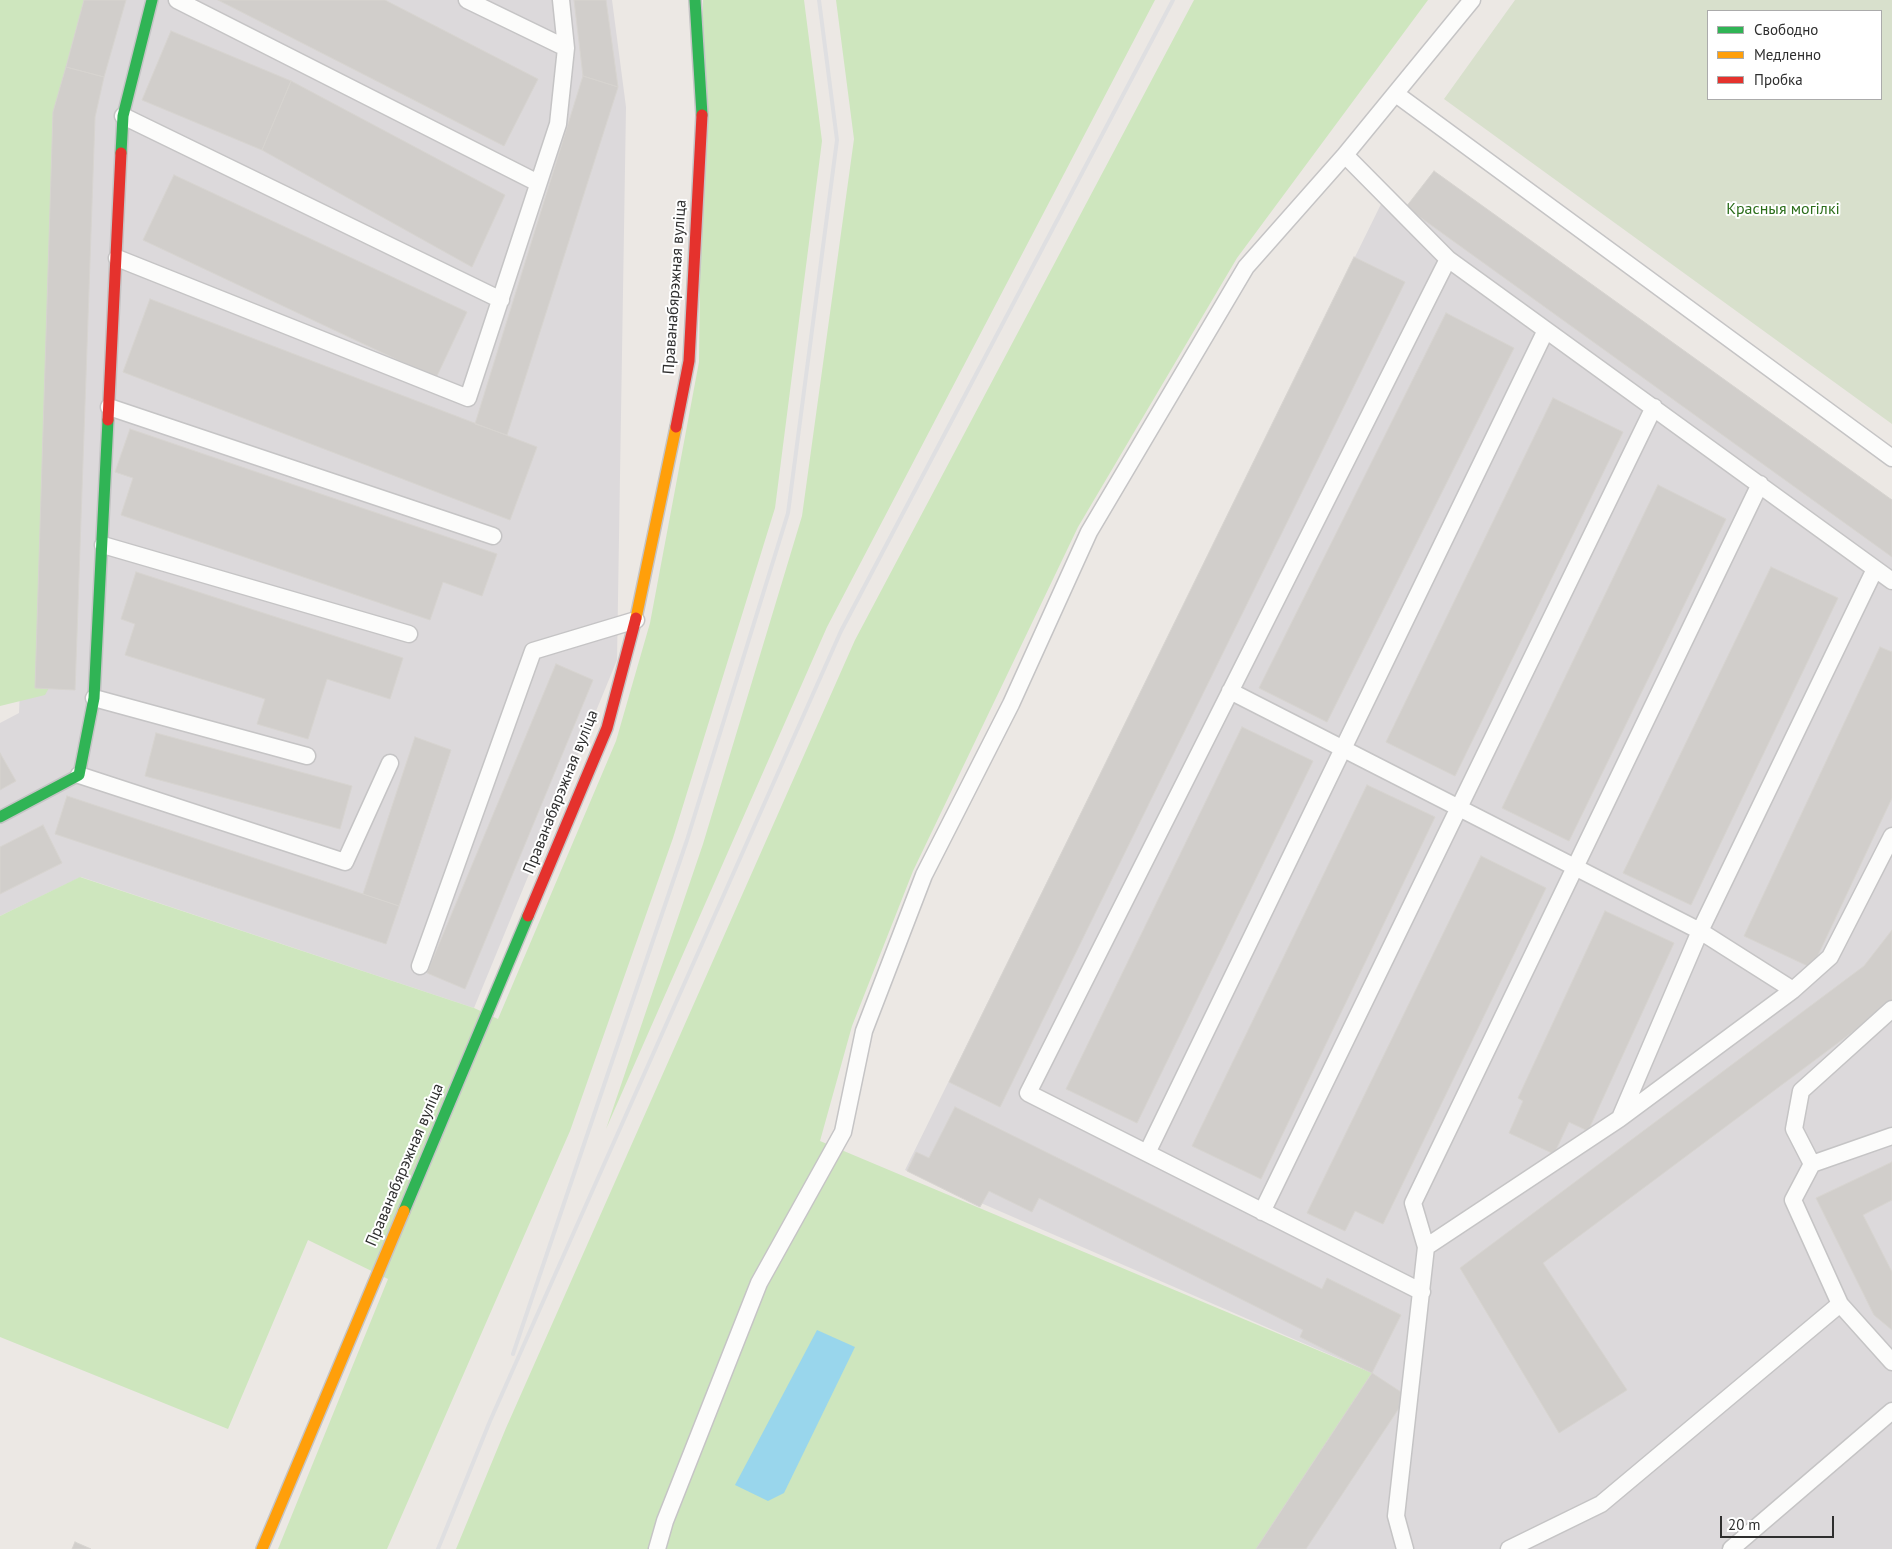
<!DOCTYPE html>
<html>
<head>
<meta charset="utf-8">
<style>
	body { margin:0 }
	#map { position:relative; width:1892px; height:1549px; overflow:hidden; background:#ece8e4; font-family:"PT Sans",sans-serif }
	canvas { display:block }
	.legend { position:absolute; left:1707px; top:10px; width:175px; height:90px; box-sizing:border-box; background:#fff; border:1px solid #ababab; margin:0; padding:6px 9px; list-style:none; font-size:15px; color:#2e2e2e }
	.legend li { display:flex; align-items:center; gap:10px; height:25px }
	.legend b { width:25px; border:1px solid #ababab }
	.scale { position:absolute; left:1720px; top:1516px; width:114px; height:22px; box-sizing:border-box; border:2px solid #2e2e2e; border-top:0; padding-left:6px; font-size:15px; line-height:18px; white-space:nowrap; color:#2e2e2e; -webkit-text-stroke:4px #fff; paint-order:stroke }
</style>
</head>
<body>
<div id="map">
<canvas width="1892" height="1549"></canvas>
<ul class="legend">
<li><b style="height:6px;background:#30b455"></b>Свободно</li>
<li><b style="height:6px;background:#ff9f0a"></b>Медленно</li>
<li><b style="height:6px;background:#e5322d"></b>Пробка</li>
</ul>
<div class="scale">20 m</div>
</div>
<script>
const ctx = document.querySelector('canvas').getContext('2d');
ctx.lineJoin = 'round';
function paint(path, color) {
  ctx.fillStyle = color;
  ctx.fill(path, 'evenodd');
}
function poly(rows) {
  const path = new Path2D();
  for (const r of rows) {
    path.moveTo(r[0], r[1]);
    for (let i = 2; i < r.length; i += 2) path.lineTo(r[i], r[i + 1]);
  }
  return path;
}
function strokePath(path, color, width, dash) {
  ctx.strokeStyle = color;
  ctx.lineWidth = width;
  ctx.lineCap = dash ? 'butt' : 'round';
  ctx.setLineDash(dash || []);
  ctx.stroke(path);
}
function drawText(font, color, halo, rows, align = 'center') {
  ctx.font = font + ' "PT Sans",sans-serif';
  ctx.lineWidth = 4;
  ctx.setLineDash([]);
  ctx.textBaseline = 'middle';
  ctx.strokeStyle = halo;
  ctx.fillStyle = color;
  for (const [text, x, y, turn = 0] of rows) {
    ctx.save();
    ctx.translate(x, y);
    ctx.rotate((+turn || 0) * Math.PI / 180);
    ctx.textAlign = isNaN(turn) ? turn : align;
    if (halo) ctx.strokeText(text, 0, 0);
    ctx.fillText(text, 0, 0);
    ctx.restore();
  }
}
const industrial = poly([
	[71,0,612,0,626,107,617,660,474,1008,81,877,0,916,0,723,19,713,45,95],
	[1385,196,1406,207,1892,500,1892,1001,1890,1004,1892,1006,1892,1549,1256,1549,1372,1373,905,1170]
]);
const green = poly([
	[0,0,117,0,87,28,77,638,45,695,0,706],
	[703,0,804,0,822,141,775,508,673,838,570,1131,387,1549,278,1549,388,1279,308,1240,228,1429,0,1337,0,916,80,877,474,1008,498,1019,616,741,650,623,699,362],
	[836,0,1155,0,827,627,606,1129,703,844,802,516,854,139],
	[1194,0,1428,0,1237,258,1078,527,913,871,852,1026,820,1141,1372,1373,1256,1549,456,1549,506,1428,855,640]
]);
const cemetery = poly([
	[1515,0,1892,0,1892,424,1444,99],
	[1708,11,1881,11,1881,99,1708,99]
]);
const water = poly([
	[817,1330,855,1347,784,1493,768,1501,735,1485]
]);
const building = poly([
	[84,0,126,0,104,77,66,67,84,0],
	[218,0,385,0,538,79,504,146,218,0],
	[574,0,606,0,618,87,583,76,574,0],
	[171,31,291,81,262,150,142,100,171,31],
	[66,67,104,77,95,117,75,690,35,688,53,112,66,67],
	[583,76,618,87,507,435,475,424,583,76],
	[291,81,505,195,472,267,262,150,291,81],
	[1434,171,1892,500,1892,557,1406,207,1434,171],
	[174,175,467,312,436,378,143,240,174,175],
	[1354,257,1405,282,1000,1107,949,1082,1354,257],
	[150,299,537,447,510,520,123,372,150,299],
	[1446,313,1514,348,1327,722,1259,688,1446,313],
	[1553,398,1623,432,1455,776,1386,742,1553,398],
	[130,429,497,554,482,596,443,582,430,620,121,515,133,478,115,472,130,429],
	[1658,485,1726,519,1569,841,1502,808,1658,485],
	[1771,567,1838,598,1691,905,1623,873,1771,567],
	[136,572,403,658,390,699,327,679,308,739,257,724,265,699,125,655,135,624,121,619,136,572],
	[1880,647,1892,652,1892,798,1812,968,1744,936,1880,647],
	[556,664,593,680,465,989,427,973,556,664],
	[1242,727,1313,761,1137,1123,1066,1089,1242,727],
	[156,733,352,786,340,829,145,776,156,733],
	[415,737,451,750,399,906,363,894,415,737],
	[0,753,16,781,0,790,0,753],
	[1367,785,1435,817,1261,1179,1192,1146,1367,785],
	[67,796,399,906,386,944,55,834,67,796],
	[43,825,62,863,0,894,0,847,43,825],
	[1481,856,1546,888,1383,1224,1355,1211,1345,1231,1307,1213,1481,856],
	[1605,911,1674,943,1588,1131,1569,1122,1554,1154,1509,1133,1523,1101,1518,1098,1605,911],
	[1892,930,1892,1001,1890,1004,1543,1263,1627,1390,1559,1433,1460,1268,1864,966,1892,930],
	[955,1107,1322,1289,1327,1278,1401,1315,1372,1373,1300,1337,1303,1330,1039,1198,1032,1212,989,1191,980,1207,907,1171,916,1152,929,1158,955,1107],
	[1892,1162,1892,1200,1863,1215,1892,1272,1892,1330,1874,1315,1816,1198,1892,1162],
	[1372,1373,1407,1396,1306,1549,1256,1549,1372,1373],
	[75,1542,91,1549,72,1549,75,1542]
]);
const lane = poly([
	[177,0,538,183],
	[467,0,566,48],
	[1396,94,1892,458],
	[123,116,501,300],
	[1345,155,1448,259,1892,581],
	[117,258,468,398,558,124,566,48,561,0],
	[109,407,493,536],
	[103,545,409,634],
	[1230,691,1700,931,1793,990],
	[94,698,307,756],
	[79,775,345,862,390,763],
	[420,966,533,651,636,620],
	[1620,1118,1700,931,1875,569],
	[1892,1136,1812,1164,1793,1200,1840,1304,1892,1362],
	[1147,1153,1546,330],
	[1812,1164,1794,1129,1801,1091,1892,1009],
	[1262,1212,1654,407],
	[1426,1247,1413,1203,1760,484],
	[1422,1292,1028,1093,1448,259],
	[657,1549,665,1521,759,1283,843,1132,864,1031,924,875,1011,704,1089,532,1246,267,1345,155,1472,0],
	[1405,1549,1396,1516,1426,1247,1619,1119,1793,990,1830,957,1892,836],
	[1509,1549,1601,1504,1840,1304],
	[1731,1549,1892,1411]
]);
const fast = poly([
	[695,0,702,115],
	[121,153,123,116,152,0],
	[0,817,79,775,94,698,108,420],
	[404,1211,528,916]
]);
const slow = poly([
	[636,618,676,427],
	[262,1549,404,1211]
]);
const jam = poly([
	[108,420,121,153],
	[676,427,689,361,702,115],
	[528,916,607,728,636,618]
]);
const rail = poly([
	[513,1354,687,840,788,513,837,140,819,0],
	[438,1549,490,1421,841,631,1173,0]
]);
const parkNames = [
	["Красныя могілкі",1783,209]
];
const streetNames = [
	["Праванабярэжная вуліца",675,287,-86],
	["Праванабярэжная вуліца",561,792,-68],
	["Праванабярэжная вуліца",405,1165,-67]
];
paint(industrial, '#dcd9db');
paint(green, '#cee6be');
paint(cemetery, '#d8e0cc');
paint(water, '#99d6ec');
paint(building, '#d1cecb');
strokePath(building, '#d7d4d0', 1);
strokePath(lane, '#c5c4c5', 19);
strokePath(fast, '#c5c4c5', 14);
strokePath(slow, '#c5c4c5', 14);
strokePath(jam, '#c5c4c5', 14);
strokePath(lane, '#fcfcfb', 16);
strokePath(fast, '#30b455', 11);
strokePath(slow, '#ff9f0a', 11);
strokePath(jam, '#e5322d', 11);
strokePath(rail, '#dfdfe1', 4);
drawText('16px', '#2c6e1b', '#fff', parkNames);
drawText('16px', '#2e2e2e', '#fff', streetNames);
</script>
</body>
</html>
